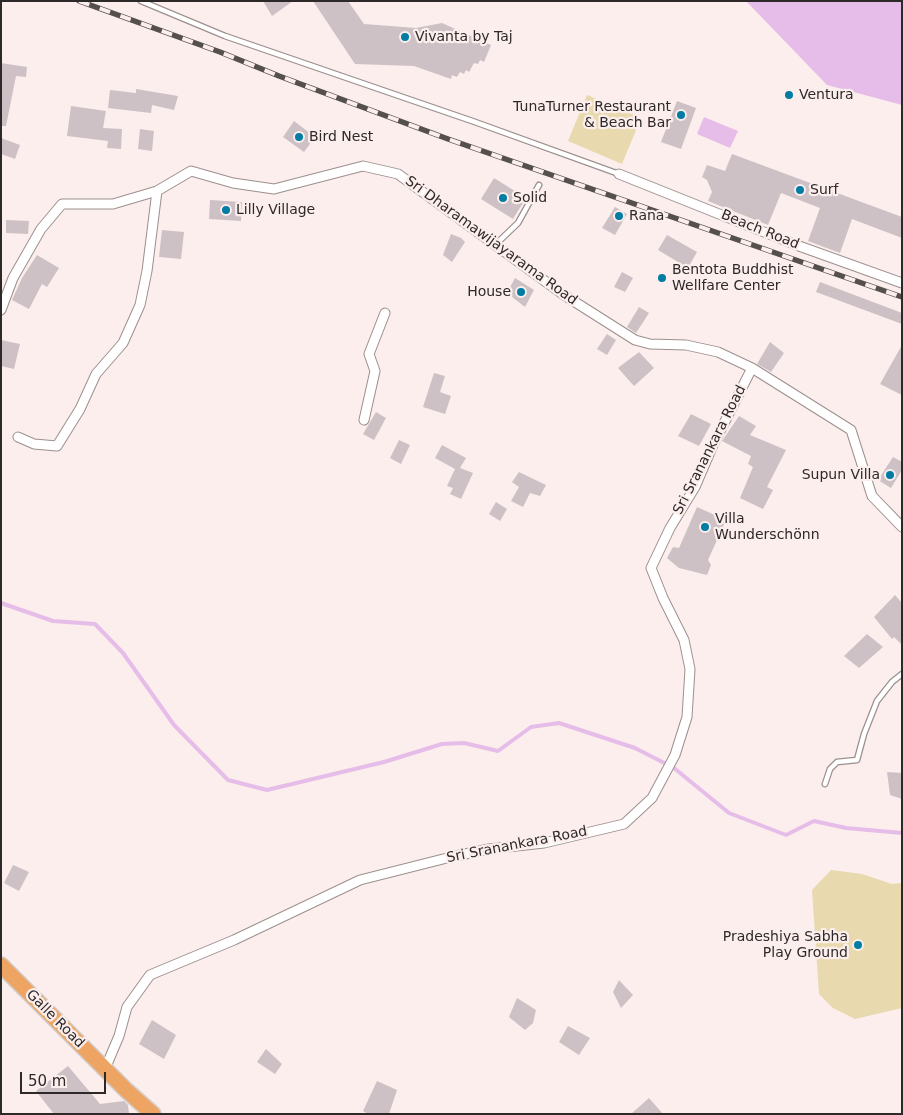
<!DOCTYPE html>
<html>
<head>
<meta charset="utf-8">
<style>
	body { margin:0 }
	#map { position:relative; width:903px; height:1115px; overflow:hidden; background:#fbeeec; font-family:"DejaVu Sans",sans-serif }
	canvas { display:block }
	.frame { position:absolute; inset:0; border:2px solid #2e2929; pointer-events:none }
	.scale { position:absolute; left:20px; top:1072px; width:86px; height:22px; box-sizing:border-box; border:2px solid #2e2929; border-top:0; padding-left:6px; font-size:15px; line-height:18px; white-space:nowrap; color:#2e2929; -webkit-text-stroke:4px #fbeeec; paint-order:stroke }
</style>
</head>
<body>
<div id="map">
<canvas width="903" height="1115"></canvas>
<div class="frame"></div>
<div class="scale">50 m</div>
</div>
<script>
const ctx = document.querySelector('canvas').getContext('2d');
ctx.lineJoin = 'round';
function paint(path, color) {
  ctx.fillStyle = color;
  ctx.fill(path, 'evenodd');
}
function poly(rows) {
  const path = new Path2D();
  for (const r of rows) {
    path.moveTo(r[0], r[1]);
    for (let i = 2; i < r.length; i += 2) path.lineTo(r[i], r[i + 1]);
  }
  return path;
}
function strokePath(path, color, width, dash) {
  ctx.strokeStyle = color;
  ctx.lineWidth = width;
  ctx.lineCap = dash ? 'butt' : 'round';
  ctx.setLineDash(dash || []);
  ctx.stroke(path);
}
function drawText(font, color, halo, rows, align = 'center') {
  ctx.font = font + ' "DejaVu Sans",sans-serif';
  ctx.lineWidth = 4.5;
  ctx.setLineDash([]);
  ctx.textBaseline = 'middle';
  ctx.strokeStyle = halo;
  ctx.fillStyle = color;
  for (const [text, x, y, turn = 0] of rows) {
    ctx.save();
    ctx.translate(x, y);
    ctx.rotate((+turn || 0) * Math.PI / 180);
    ctx.textAlign = isNaN(turn) ? turn : align;
    if (halo) ctx.strokeText(text, 0, 0);
    ctx.fillText(text, 0, 0);
    ctx.restore();
  }
}
const green = poly([
	[587,95,641,118,622,164,568,141],
	[831,870,862,874,892,884,902,883,902,1008,855,1019,833,1008,819,994,812,890]
]);
const water = poly([
	[746,1,902,1,902,105,827,85],
	[704,117,738,131,730,148,697,134]
]);
const stream = poly([
	[1,603,53,621,95,624,123,653,174,725,228,780,267,790,384,762,442,744,464,743,498,751,531,727,559,723,635,748,674,768,729,813,786,835,814,821,846,828,902,833]
]);
const building = poly([
	[263,1,293,1,272,16],
	[313,1,348,1,364,24,416,28,442,23,491,45,484,62,480,60,478,64,474,63,469,72,466,70,464,74,460,72,457,77,452,75,451,79,414,66,355,64],
	[1,63,27,67,26,77,16,76,6,126,1,126],
	[136,89,178,96,174,110,152,105,151,113,108,108,110,90,136,93],
	[677,101,696,108,681,149,661,142],
	[71,106,106,111,103,128,122,129,121,149,107,148,108,141,67,136],
	[294,121,315,137,304,152,283,137],
	[140,129,154,131,152,151,138,149],
	[1,138,20,145,15,159,1,154],
	[732,154,902,217,902,238,852,219,840,253,808,241,820,208,781,193,768,225,708,201,712,192,707,180,702,177,707,165,725,171],
	[494,178,526,198,513,219,481,199],
	[210,200,242,202,241,221,209,219],
	[615,207,627,214,615,235,602,228],
	[6,220,29,221,28,234,6,233],
	[162,230,184,232,181,259,159,257],
	[451,234,461,238,465,242,452,262,443,255],
	[667,235,697,252,688,268,658,250],
	[37,255,59,268,47,287,42,284,29,309,12,300,22,278],
	[622,272,633,278,625,292,614,287],
	[515,278,534,290,525,307,507,293],
	[820,282,902,313,902,324,816,292],
	[639,307,649,313,636,333,627,327],
	[607,334,616,340,607,355,597,349],
	[1,340,20,344,14,369,1,366],
	[770,342,784,353,771,372,757,364],
	[902,345,902,395,880,384],
	[639,352,654,368,634,386,618,368],
	[434,373,445,376,440,392,451,396,445,414,423,407],
	[376,412,386,418,374,440,363,434],
	[691,414,711,424,699,446,678,436],
	[739,416,756,426,750,435,786,450,767,487,773,490,763,509,740,498,753,467,748,464,751,456,722,441],
	[399,440,410,445,401,464,390,458],
	[442,445,466,458,460,468,473,473,461,499,450,494,453,488,447,486,455,469,435,458],
	[893,457,902,462,902,470,891,488,878,480],
	[519,472,546,485,540,496,530,493,523,507,511,501,519,487,512,482],
	[496,502,507,509,500,521,489,514],
	[697,507,726,520,708,560,711,565,707,575,679,568,667,558,673,547,679,548],
	[895,595,902,603,902,645,894,637,892,639,874,617],
	[867,634,883,647,859,668,844,656],
	[887,772,902,773,902,799,890,795],
	[13,865,29,872,19,891,4,883],
	[619,980,633,995,621,1008,613,992],
	[517,998,536,1010,533,1023,525,1030,509,1017],
	[152,1020,176,1035,164,1059,139,1044],
	[568,1026,590,1038,579,1055,559,1042],
	[266,1049,282,1064,275,1074,257,1062],
	[68,1066,100,1104,124,1101,128,1105,129,1114,54,1114,36,1091],
	[377,1081,397,1090,389,1114,368,1114,363,1111],
	[649,1098,663,1114,631,1114]
]);
const service = poly([
	[141,1,225,36,475,122,619,174],
	[495,245,518,223,539,185],
	[825,784,830,769,837,762,857,760,864,734,877,701,892,682,902,674]
]);
const minor = poly([
	[619,174,799,246,902,283],
	[1,310,13,278,41,229,62,204,113,204,157,191,191,171,233,183,274,189,363,166,398,174,564,295,635,340,650,344,686,345,718,352,752,368,851,430,872,496,902,527],
	[364,420,375,371,369,354,385,313],
	[18,437,34,444,57,446,80,409,96,374,123,343,140,305,147,271,157,191],
	[105,1069,119,1036,127,1007,150,975,234,940,360,880,451,857,489,849,544,843,624,824,652,798,675,755,687,717,690,669,684,640,663,598,651,568,670,528,695,487,713,445,752,368]
]);
const trunk = poly([
	[1,965,126,1090,153,1114]
]);
const rail = poly([
	[79,1,220,52,279,76,448,139,902,297]
]);
const markers = [
	[405,37,5,"#017ca3"],
	[789,95,5,"#017ca3"],
	[681,115,5,"#017ca3"],
	[299,137,5,"#017ca3"],
	[800,190,5,"#017ca3"],
	[503,198,5,"#017ca3"],
	[226,210,5,"#017ca3"],
	[619,216,5,"#017ca3"],
	[662,278,5,"#017ca3"],
	[521,292,5,"#017ca3"],
	[890,475,5,"#017ca3"],
	[705,527,5,"#017ca3"],
	[858,945,5,"#017ca3"]
];
const poiNames = [
	["Vivanta by Taj",415,37],
	["Ventura",799,95],
	["TunaTurner Restaurant",671,107,"right"],
	["& Beach Bar",671,123,"right"],
	["Bird Nest",309,137],
	["Surf",810,190],
	["Solid",513,198],
	["Lilly Village",236,210],
	["Rana",629,216],
	["Bentota Buddhist",672,270],
	["Wellfare Center",672,286],
	["House",511,292,"right"],
	["Supun Villa",880,475,"right"],
	["Villa",715,519],
	["Wunderschönn",715,535],
	["Pradeshiya Sabha",848,937,"right"],
	["Play Ground",848,953,"right"]
];
const streetNames = [
	["Beach Road",760,230,22],
	["Sri Dharamawijayarama Road",491,241,36],
	["Sri Sranankara Road",710,450,-63],
	["Sri Sranankara Road",517,845,-11],
	["Galle Road",55,1019,45]
];
paint(green, '#e8d9ae');
paint(water, '#e6bde9');
strokePath(stream, '#e6bde9', 4);
paint(building, '#cdc1c5');
strokePath(service, '#9c908e', 7);
strokePath(minor, '#9c908e', 11);
strokePath(trunk, '#d1d0d0', 18);
strokePath(service, '#fff', 4.5);
strokePath(minor, '#fff', 9);
strokePath(trunk, '#eea463', 15);
strokePath(rail, '#554f4e', 5.5);
strokePath(rail, '#fbeeec', 4, [11]);
for (const [x, y, r, color] of markers) {
  const dot = new Path2D();
  dot.arc(x, y, r, 0, 2 * Math.PI);
  ctx.fillStyle = color;
  ctx.fill(dot);
  strokePath(dot, '#fbeeec', 2);
}
drawText('14px', '#2e2929', '#fbeeec', poiNames, 'left');
drawText('14px', '#2e2929', '#fbeeec', streetNames);
</script>
</body>
</html>
